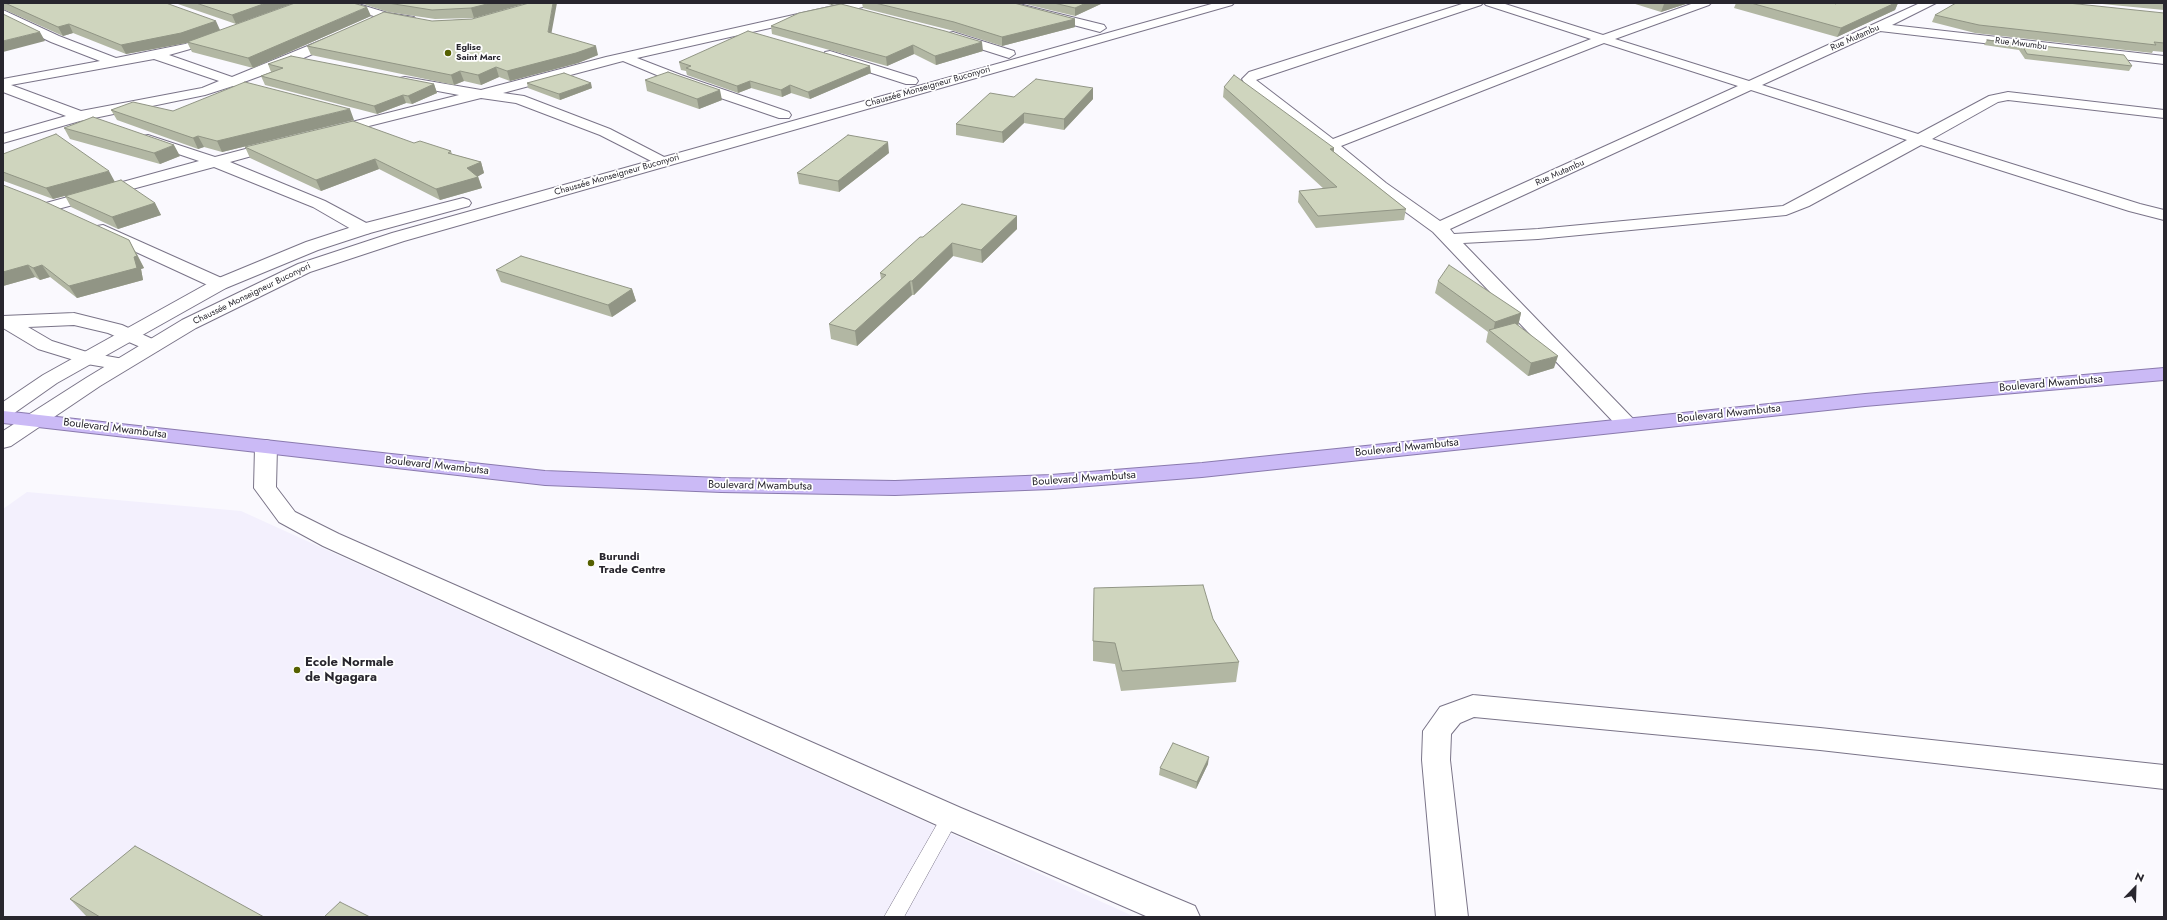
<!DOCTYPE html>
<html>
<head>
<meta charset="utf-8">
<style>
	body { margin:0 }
	#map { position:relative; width:2167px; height:920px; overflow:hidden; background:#faf9fe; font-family:Jost,sans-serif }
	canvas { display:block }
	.frame { position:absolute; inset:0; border:4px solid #28262e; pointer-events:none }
	.north { position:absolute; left:2115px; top:868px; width:40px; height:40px; -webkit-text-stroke:3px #fff; paint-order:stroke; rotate:23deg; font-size:11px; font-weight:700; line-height:16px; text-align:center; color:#28262e }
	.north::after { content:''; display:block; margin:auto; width:14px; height:18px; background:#28262e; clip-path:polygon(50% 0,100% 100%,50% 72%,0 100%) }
</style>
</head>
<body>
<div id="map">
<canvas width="2167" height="920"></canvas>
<div class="frame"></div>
<div class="north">N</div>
</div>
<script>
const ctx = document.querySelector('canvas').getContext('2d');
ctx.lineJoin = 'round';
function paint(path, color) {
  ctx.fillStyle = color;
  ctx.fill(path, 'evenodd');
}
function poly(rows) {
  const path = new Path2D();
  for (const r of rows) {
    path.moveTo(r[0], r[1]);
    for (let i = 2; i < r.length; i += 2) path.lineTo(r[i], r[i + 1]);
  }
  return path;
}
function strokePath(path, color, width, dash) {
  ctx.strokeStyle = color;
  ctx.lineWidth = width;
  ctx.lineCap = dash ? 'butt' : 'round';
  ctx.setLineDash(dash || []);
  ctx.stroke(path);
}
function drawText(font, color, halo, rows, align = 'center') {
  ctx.font = font + ' Jost,sans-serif';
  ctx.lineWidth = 3.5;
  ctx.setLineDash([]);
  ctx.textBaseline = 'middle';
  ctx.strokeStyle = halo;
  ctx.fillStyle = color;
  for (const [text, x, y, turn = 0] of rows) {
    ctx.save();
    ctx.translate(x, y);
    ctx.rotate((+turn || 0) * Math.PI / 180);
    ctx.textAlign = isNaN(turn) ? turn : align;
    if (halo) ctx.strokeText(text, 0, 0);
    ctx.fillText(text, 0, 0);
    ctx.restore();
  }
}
const built = poly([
	[27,492,241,511,1135,917,3,917,3,509]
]);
const service = poly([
	[950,809,956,812,959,817,904,917,884,917,944,812,950,809]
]);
const minor = poly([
	[337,3,355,3,388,13,414,17,416,20,410,24,386,20,339,5,337,3],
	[847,3,869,3,863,7,637,58,681,75,789,112,791,115,789,118,779,118,671,81,623,61,503,93,524,96,610,129,668,159,671,162,668,165,663,167,600,135,516,103,481,98,333,135,328,134,326,131,328,128,459,95,400,84,398,81,400,78,405,77,481,90,606,57,847,3],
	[995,3,1015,3,1104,25,1106,28,1100,32,997,5,995,3],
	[1465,3,1483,3,1481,5,1256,80,1333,139,1591,39,1486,5,1484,3,1502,3,1603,35,1694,3,1711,3,1709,5,1615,39,1749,81,1920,3,1936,3,1892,25,2164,56,2164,64,1880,31,1762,85,1918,134,1989,96,2008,92,2164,110,2164,118,2008,100,1998,102,1932,139,2140,204,2164,210,2164,220,2129,211,1921,145,1809,206,1786,215,1538,239,1463,243,1639,425,1635,430,1628,431,1621,430,1433,232,1374,189,1326,148,1247,88,1242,79,1249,72,1465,3],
	[1604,43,1738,86,1440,221,1386,183,1341,146,1604,43],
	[1751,90,1907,140,1783,206,1538,229,1454,234,1450,229,1751,90],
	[3,10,59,36,116,58,185,44,218,33,222,34,224,37,222,40,169,55,232,77,332,36,336,35,342,39,340,42,274,71,244,82,243,86,233,86,205,95,80,121,3,143,3,134,66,116,3,92,3,79,100,61,51,42,3,19,3,10],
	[154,59,219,81,202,88,81,111,11,85,154,59],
	[953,32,1014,51,1015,54,1009,58,949,39,947,36,949,33,953,32],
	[830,51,916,78,918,81,916,84,906,84,825,58,824,55,825,52,830,51],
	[148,135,215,157,276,141,281,142,283,145,281,148,230,162,325,201,370,225,372,229,370,233,364,234,358,233,313,207,214,167,58,209,46,209,44,206,46,203,199,161,143,142,141,139,143,136,148,135],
	[103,225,226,280,229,284,226,288,220,289,214,288,97,234,95,230,97,226,103,225],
	[74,313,122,325,159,342,162,346,159,350,152,352,108,333,74,325,28,327,52,341,90,353,129,360,132,364,129,368,122,370,87,364,38,349,3,328,3,316,74,313],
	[266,440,274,442,277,447,276,487,295,512,339,534,961,808,1195,906,1200,917,1148,917,939,826,323,546,279,522,254,488,255,447,258,442,266,440],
	[1473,695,1820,728,2164,765,2164,789,1820,750,1474,717,1460,723,1451,734,1450,760,1468,917,1436,917,1422,760,1423,731,1440,707,1473,695]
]);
const tertiary = poly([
	[1215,3,1234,3,1232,5,404,241,310,272,196,328,100,386,11,446,3,448,3,431,86,378,182,320,298,264,392,233,1215,3],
	[463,198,469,200,471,203,469,206,370,233,318,250,226,288,57,383,10,416,3,418,3,402,43,375,214,280,306,242,358,225,463,198]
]);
const trunk = poly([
	[2164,368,2164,380,1865,406,1202,477,1051,489,895,495,721,492,545,485,3,423,3,411,545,471,721,478,895,481,1051,475,1202,463,1865,394,2164,368]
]);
const wall = poly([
	[3,3,166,3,220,30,186,43,126,54,73,33,63,36,3,9],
	[175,3,294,3,236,24],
	[360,3,527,3,474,18,435,19,388,12],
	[823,3,840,3,831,5],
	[862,3,1014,3,1075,19,1075,27,1002,46,954,31,863,8],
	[1021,3,1103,3,1075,16],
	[1632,3,1689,3,1661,12],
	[1736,3,1898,3,1895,10,1837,37,1734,8],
	[2092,3,2164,3,2164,10],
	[2164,13,2164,52,2153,51,2152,53,1975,33,1932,22,1935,15],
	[371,16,253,68,192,52,187,42],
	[472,19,552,33,598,55,578,63,510,81,499,77,481,85,464,81,454,85,311,55,307,46,432,21],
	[771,26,983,51,936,65,914,54,887,66,772,34],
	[1987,40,2124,55,2132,66,2129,71,2025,59,2019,50,1984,45],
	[679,62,871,73,810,99,791,93,782,97,751,88,738,93,687,75,686,71,681,70],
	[268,64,434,84,437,93,412,104,406,103,377,114,265,85,261,76,271,72],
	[645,80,722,100,699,109,647,91],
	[527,83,592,88,560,100,528,88],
	[1224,87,1334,148,1334,152,1406,209,1404,220,1316,228,1298,202,1299,191,1324,189,1223,97],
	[1093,88,1093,99,1064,130,1024,123,1003,143,956,135,956,124,1014,97],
	[111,110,173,111,354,120,222,152,204,147,198,149,117,120],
	[64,128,180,156,160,164,70,139],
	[414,143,451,151,452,154,481,162,484,173,478,176,482,188,440,200,379,169,321,191,250,158,245,147],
	[889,153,839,192,799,184,797,173],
	[3,154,114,182,155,203,161,215,118,229,71,207,65,196,53,199,4,181,3,181],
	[3,185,136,252,144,268,141,269,143,280,77,298,50,277,40,280,35,277,3,286],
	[1017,216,1017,229,982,263,953,256,914,295,912,295,857,346,831,339,829,324,881,279,880,273,923,237],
	[496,270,632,289,636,301,612,317,501,282],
	[1438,281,1521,313,1518,326,1554,368,1528,376,1486,342,1488,332,1435,293],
	[1213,619,1239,662,1236,682,1121,691,1115,664,1093,661,1093,641],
	[1208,764,1196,789,1159,775,1160,768],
	[70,899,264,917,87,917]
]);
const shadedWall = poly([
	[266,3,294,3,236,24,232,15],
	[491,3,527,3,474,18,471,8],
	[553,3,557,3,550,41,548,32],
	[831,3,840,3,831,5],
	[1086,3,1103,3,1075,16,1075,8],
	[1666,3,1689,3,1661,12,1664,4],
	[1895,3,1898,3,1895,10,1837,37,1841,28],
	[367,7,371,16,253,68,248,58],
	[1075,19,1075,27,1002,46,1002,37],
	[216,21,220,30,186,43,126,54,121,45],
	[69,24,73,33,63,36,58,27],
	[40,32,45,41,3,52,3,41],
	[982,42,983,51,936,65,935,56],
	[913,45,914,54,887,66,886,57],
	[596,46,598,55,578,63,510,81,507,71],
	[870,66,871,73,810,99,808,92],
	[496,67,499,77,481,85,478,75],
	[460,71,464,81,454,85,451,75],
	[750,81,751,88,738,93,737,86],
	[591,83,592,88,560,100,559,94],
	[434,84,437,93,412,104,408,96],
	[790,85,791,93,782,97,781,90],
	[1093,88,1093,99,1064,130,1064,119],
	[720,90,722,100,699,109,697,99],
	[403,95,406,103,377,114,374,106],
	[350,109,354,120,222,152,217,141],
	[1024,113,1024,123,1003,143,1002,132],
	[198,136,204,147,198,149,193,138],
	[888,142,889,153,839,192,838,181],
	[174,145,180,156,160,164,154,153],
	[1334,148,1333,159,1330,149],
	[375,159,379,169,321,191,316,180],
	[481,162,484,173,475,178,478,177,482,188,440,200,436,189,467,168],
	[109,171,115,182,53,199,46,188],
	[155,203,161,215,118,229,112,217],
	[1017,216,1017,229,982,263,981,250],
	[129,240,144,268,141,269,143,280,77,298,69,286],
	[952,243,953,256,914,295,912,281],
	[28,265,35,277,3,286,3,272],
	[42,265,50,277,40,280,33,268],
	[910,281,912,295,857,346,855,331],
	[632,289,636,301,612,317,608,305],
	[1521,313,1518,326,1493,333,1495,322],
	[1558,356,1554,368,1528,376,1531,363],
	[1209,757,1208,764,1196,789,1197,782]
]);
const building = poly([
	[5,3,166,3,216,21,181,33,121,45,69,24,58,27,5,3],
	[196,3,266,3,232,15,196,3],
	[295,3,353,3,367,7,248,58,187,42,295,3],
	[388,3,491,3,471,8,432,10,388,3],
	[529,3,553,3,548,32,596,46,576,53,507,71,496,67,478,75,460,71,451,75,307,46,384,12,432,21,472,19,529,3],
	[875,3,1014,3,1075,19,1002,37,954,22,875,3],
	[1054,3,1086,3,1075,8,1054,3],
	[1751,3,1833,3,1836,4,1836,3,1895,3,1841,28,1751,3],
	[1956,3,2068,3,2164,13,2164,43,2154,42,2156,45,1979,25,1935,15,1956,3],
	[841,4,945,31,982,42,935,56,913,45,886,57,771,26,799,13,841,4],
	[3,14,40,32,3,41,3,14],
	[748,31,870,66,808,92,790,85,781,90,750,81,737,86,686,68,691,66,679,62,748,31],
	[1987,40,2124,55,2132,66,2027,54,2022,45,1987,40],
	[291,56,434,84,408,96,403,95,374,106,261,76,283,68,268,64,291,56],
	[668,72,720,90,697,99,645,80,668,72],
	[564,73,591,83,559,94,527,83,564,73],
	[1234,75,1334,148,1330,149,1406,209,1318,216,1299,191,1337,187,1224,87,1234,75],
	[1036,79,1093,88,1064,119,1024,113,1002,132,956,124,990,93,1014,97,1036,79],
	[245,82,350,109,217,141,198,136,193,138,111,110,133,102,173,111,245,82],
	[93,117,174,145,154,153,64,128,93,117],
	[353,121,414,143,420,141,451,151,448,153,481,162,467,168,478,177,436,189,375,159,316,180,245,147,353,121],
	[56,134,109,171,46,188,3,172,3,154,56,134],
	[848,135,888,142,838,181,797,173,848,135],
	[121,180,155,203,112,217,65,196,121,180],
	[3,185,39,199,129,240,137,256,134,257,137,268,69,286,42,265,33,268,28,265,3,272,3,185],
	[962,204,1017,216,981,250,952,243,912,281,910,281,855,331,829,324,886,275,880,273,920,237,923,237,962,204],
	[521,256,632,289,608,305,496,270,521,256],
	[1449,265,1521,313,1495,322,1438,281,1449,265],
	[1515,323,1558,356,1531,363,1489,330,1515,323],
	[1203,585,1213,619,1239,662,1122,671,1115,643,1093,641,1094,588,1203,585],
	[1173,743,1209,757,1197,782,1160,768,1173,743],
	[135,846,264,917,100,917,70,899,135,846],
	[340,902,370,917,324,917,340,902]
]);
const markers = [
	[448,53,4,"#556000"],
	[591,563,4,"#556000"],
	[297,670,4,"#556000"]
];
const farStreetnames = [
	["Rue Mutambu",1855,38,-24],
	["Rue Mwumbu",2021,44,7],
	["Chaussée Monseigneur Buconyori",928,87,-16],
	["Rue Mutambu",1560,173,-24],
	["Chaussée Monseigneur Buconyori",617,175,-16],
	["Chaussée Monseigneur Buconyori",252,294,-26]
];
const farPoinames = [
	["Eglise",456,48],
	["Saint Marc",456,58]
];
const streetNames = [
	["Boulevard Mwambutsa",2051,384,-5],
	["Boulevard Mwambutsa",1729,414,-6],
	["Boulevard Mwambutsa",115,429,7],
	["Boulevard Mwambutsa",1407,448,-6],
	["Boulevard Mwambutsa",437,466,6],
	["Boulevard Mwambutsa",1084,479,-4],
	["Boulevard Mwambutsa",760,486,1]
];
const poiNames = [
	["Burundi",599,557],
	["Trade Centre",599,570]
];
const nearPoinames = [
	["Ecole Normale",305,663],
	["de Ngagara",305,678]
];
paint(built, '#f3f0fd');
strokePath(service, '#7a7488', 1);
strokePath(minor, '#7a7488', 2);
strokePath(tertiary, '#7a7488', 2);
strokePath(trunk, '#8a7aae', 2);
paint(service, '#fff');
paint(minor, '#fff');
paint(tertiary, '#fff');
paint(trunk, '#cbbaf6');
paint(wall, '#b2b7a3');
paint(shadedWall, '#919585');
paint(building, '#cfd5be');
strokePath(building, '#919585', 1);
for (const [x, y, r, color] of markers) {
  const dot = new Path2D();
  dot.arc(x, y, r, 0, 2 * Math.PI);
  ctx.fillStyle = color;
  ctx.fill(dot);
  strokePath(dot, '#fff', 1.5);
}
drawText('9px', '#28262e', '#fff', farStreetnames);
drawText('bold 9px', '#28262e', '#fff', farPoinames, 'left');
drawText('11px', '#28262e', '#fff', streetNames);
drawText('bold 11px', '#28262e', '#fff', poiNames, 'left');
drawText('bold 13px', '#28262e', '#fff', nearPoinames, 'left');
</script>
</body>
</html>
